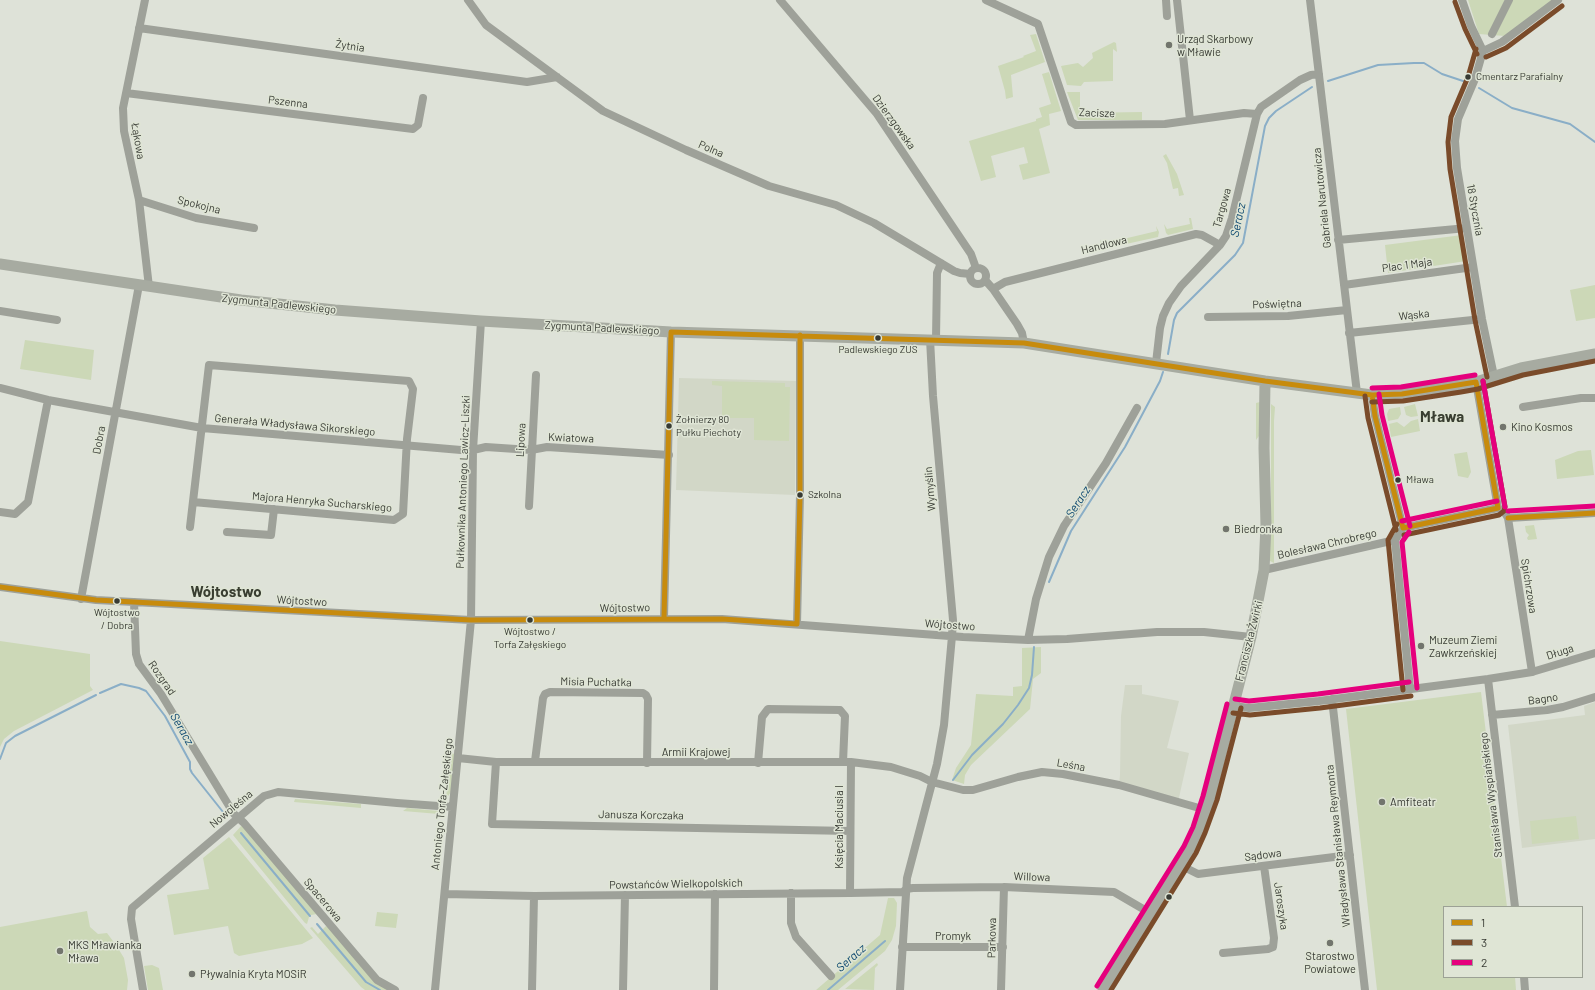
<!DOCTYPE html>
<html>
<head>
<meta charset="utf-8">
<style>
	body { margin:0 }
	#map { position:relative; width:1595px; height:990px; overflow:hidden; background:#dee2d8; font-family:Barlow,sans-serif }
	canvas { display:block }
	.legend { position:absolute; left:1443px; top:906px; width:140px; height:72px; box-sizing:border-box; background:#dfe5d5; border:1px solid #9ca195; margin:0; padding:5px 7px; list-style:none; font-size:12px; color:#383b34 }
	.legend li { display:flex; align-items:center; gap:8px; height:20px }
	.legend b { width:20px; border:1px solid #9ca195 }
</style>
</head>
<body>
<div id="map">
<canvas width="1595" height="990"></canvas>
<ul class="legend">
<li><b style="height:5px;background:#c78b0d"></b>1</li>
<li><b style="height:5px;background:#7a4b2a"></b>3</li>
<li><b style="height:5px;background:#e5007d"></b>2</li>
</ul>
</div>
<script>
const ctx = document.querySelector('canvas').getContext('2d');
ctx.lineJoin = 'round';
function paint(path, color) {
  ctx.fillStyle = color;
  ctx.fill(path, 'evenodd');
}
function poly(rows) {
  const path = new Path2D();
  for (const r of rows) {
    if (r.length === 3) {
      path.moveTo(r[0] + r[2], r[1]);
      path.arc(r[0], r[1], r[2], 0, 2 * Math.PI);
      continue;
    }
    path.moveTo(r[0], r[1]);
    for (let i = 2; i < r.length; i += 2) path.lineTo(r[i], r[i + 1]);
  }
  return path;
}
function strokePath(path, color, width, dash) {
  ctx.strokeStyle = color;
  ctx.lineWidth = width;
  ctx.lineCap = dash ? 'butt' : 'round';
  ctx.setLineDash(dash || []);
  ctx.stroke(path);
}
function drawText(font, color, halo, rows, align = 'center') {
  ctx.font = font + ' Barlow,sans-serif';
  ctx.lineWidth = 3;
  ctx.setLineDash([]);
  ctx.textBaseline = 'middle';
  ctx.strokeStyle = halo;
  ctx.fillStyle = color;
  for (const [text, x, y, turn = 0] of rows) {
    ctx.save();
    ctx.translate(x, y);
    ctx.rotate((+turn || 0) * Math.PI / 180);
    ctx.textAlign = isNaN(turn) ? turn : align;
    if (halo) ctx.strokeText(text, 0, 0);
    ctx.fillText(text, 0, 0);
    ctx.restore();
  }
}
const built = poly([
	[679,378,796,381,795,495,676,490],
	[1125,685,1142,685,1142,694,1179,701,1167,748,1189,753,1178,802,1119,785,1120,775,1121,716],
	[1595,702,1595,839,1522,848,1508,725,1585,715,1584,706]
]);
const green = poly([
	[1468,0,1557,0,1505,36,1479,34],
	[1036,34,1045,62,1011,75,1013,97,1006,99,1005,91,998,66,1024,57,1023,56,1036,51,1030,35],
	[1114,42,1116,43,1117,52,1113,49,1113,81,1084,82,1081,86,1067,85,1061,66,1078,63,1083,67,1093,58,1092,53],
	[1049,72,1061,111,1049,114,1050,125,1039,129,1050,173,1023,180,1019,165,1028,163,1024,147,991,156,996,177,981,181,969,141,1036,121,1036,119,1042,117,1039,108,1051,104,1042,74],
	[1067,92,1080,92,1080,113,1142,112,1142,120,1078,120],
	[1166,154,1177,174,1184,195,1179,196,1178,188,1173,189,1167,163,1163,156],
	[1189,218,1191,218,1193,229,1168,235,1166,233,1164,224,1167,229,1190,224],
	[1156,226,1159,232,1158,237,1103,249,1101,246,1100,239,1102,244,1157,231],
	[1462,235,1466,261,1388,273,1385,245],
	[1595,285,1595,318,1576,321,1570,290],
	[25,340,94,350,91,380,20,369],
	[712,381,785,383,785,387,790,387,789,441,754,440,754,418,722,418,722,386,712,385],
	[1260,402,1259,436,1256,440,1256,403],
	[1271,404,1275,407,1274,421,1274,563,1270,561,1269,558,1271,528],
	[1415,404,1418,416,1411,417,1406,415,1404,407],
	[1400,407,1401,414,1398,419,1388,421,1387,414,1389,409],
	[1418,419,1420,431,1391,437,1389,424,1397,422,1404,427,1411,421],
	[1591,450,1594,475,1557,479,1555,460,1578,451],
	[1467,452,1471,472,1468,478,1458,476,1454,454],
	[1534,525,1537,539,1528,540,1527,538,1529,535,1526,532,1525,526],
	[0,641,90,654,90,686,93,690,14,731,4,739,0,747],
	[1041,647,1041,673,1033,679,1030,709,971,765,965,775,964,784,952,780,956,768,971,745,976,694,1013,696,1013,687,1022,686,1022,648],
	[1481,692,1507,907,1444,907,1444,977,1515,977,1516,990,1377,990,1346,709],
	[450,753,455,754,451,792,446,799],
	[295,799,361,804,361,808,294,802],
	[407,808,439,811,439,814,403,811],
	[1576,816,1579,839,1532,844,1530,821],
	[242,825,317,914,311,915,309,917,307,924,305,923,233,835],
	[229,837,313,938,302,944,239,956,234,953,228,926,174,935,167,895,209,889,203,858],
	[888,898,894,898,897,903,896,926,892,940,885,951,838,990,816,990,880,935],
	[87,911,90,927,98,934,107,933,116,945,124,958,128,980,127,990,0,990,0,927],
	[377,912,398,914,396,928,375,926],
	[326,926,392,990,365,990,361,987,310,928,312,927,318,934],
	[877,963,878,965,875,968,874,990,845,989],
	[152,965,159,968,163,990,148,990,144,966]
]);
const stream = poly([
	[1328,81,1378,65,1414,63,1424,63,1442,74,1466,82],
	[1479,88,1512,108,1570,124,1595,142],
	[1168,354,1174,320,1177,313,1235,255,1243,243,1265,126,1269,118,1276,111,1312,87],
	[1049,582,1071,531,1125,447,1160,381,1163,372],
	[100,693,121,684,139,688,146,691,165,716,190,762,190,769,192,773,227,817],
	[0,759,6,743,15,736,96,695],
	[953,780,972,755,1003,724,1018,705,1029,688,1032,675,1034,647],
	[241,833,310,916],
	[317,924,366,982,380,990],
	[828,990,885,941]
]);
const street = poly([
	[145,0,123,108,124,131,139,200,149,287],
	[468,0,486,25,603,111,686,150,769,186,836,205,874,223,954,271,960,273,970,274],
	[780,0,877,114,971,254,976,268],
	[986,0,1038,24,1071,122,1076,125,1165,124,1244,113,1257,114],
	[1166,0,1167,16],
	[1177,0,1190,120],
	[1310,0,1357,393],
	[1462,0,1471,26,1483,51],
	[139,28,527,82,557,77],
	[1492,34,1509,0],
	[1483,51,1475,79,1458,119,1455,141,1457,168,1482,319,1494,376],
	[1483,51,1502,42,1558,0],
	[126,93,413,129,418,125,423,98],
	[139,200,196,218,254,228],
	[1338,240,1467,228],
	[978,276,8],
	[985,280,993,289,1017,324,1022,333,1024,343],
	[1344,285,1473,267],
	[993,289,1005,282,1196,234,1202,235,1220,245],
	[0,311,57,320],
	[1208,317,1288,316,1347,310],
	[1349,333,1482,319],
	[936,339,937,273,941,263],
	[1156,363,1160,328,1163,316,1169,303,1181,286,1220,245,1226,236,1232,218,1257,114,1261,107,1300,80,1311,75,1319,74],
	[1476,382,1498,508],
	[0,388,48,400,202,428,461,450,473,450,486,447,531,450,547,447,669,455],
	[1372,395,1375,416,1403,528],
	[1523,407,1581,398,1595,398],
	[529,506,536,375],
	[1498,508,1505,513,1508,518,1532,672],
	[0,512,15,514,28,502,48,400],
	[1508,518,1595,513],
	[190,527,209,365,409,381,413,389,407,439,403,514,394,520,193,502],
	[1403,528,1395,540,1410,689],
	[1403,528,1498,508],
	[227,532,271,535,274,509],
	[1264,570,1395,540],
	[0,587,96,600,471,620,722,619,963,637,1028,640,1067,639,1157,632,1204,632,1251,637],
	[81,599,139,285],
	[134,602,136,654,139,664,161,694,234,814,244,823,377,980,395,990],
	[664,618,671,332],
	[797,624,800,495,800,335],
	[1028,640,1036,599,1049,557,1064,526,1106,463,1137,408],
	[1488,679,1515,907],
	[1332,699,1365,990],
	[1234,706,1249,708,1319,701,1488,679,1532,672,1595,653],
	[1492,715,1547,710,1563,707,1595,697],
	[458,758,496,762,851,762,891,767,920,776,932,782,963,790,973,790,1018,777,1042,772,1063,774,1119,785,1206,810],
	[535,761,543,698,545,694,550,692,643,693,646,695,648,699,647,763],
	[496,762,492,824,850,831],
	[758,763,762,717,768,709,840,710,845,716,843,762],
	[1180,865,1198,874,1350,855],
	[791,893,791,923,796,937,831,976],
	[850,893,851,762],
	[445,894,534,896,850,893,903,892,906,889,913,888,1004,887,1114,892,1150,913],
	[902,947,1003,947],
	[1223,953,1268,949,1273,947,1274,938,1264,866],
	[1524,977,1525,990],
	[143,990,131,919,132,908,264,796,278,792,397,803,452,807],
	[435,990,471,620,473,450,481,321],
	[532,990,534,896],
	[623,990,625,895],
	[714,990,715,894],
	[900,990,907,878,937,764,944,725,952,636,953,620,933,396,930,339],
	[1001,990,1004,887]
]);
const secondary = poly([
	[0,264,241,300,335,310,481,321,671,332,1024,343,1265,381,1372,395,1402,394,1460,385,1476,382,1521,368,1595,354],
	[1103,990,1190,849,1199,830,1210,798,1251,637,1264,570,1266,525,1264,448,1265,381]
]);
const bus1 = poly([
	[1372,395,1375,416,1403,528],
	[1508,518,1595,513],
	[1403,528,1498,508],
	[0,587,96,600,471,620,722,619,797,624,800,495,800,335],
	[664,618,671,332,1024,343,1265,381,1372,395,1402,394,1476,382,1498,508]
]);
const bus2 = poly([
	[1455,2,1465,29,1477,54],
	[1476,49,1468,77,1451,117,1448,142,1450,169,1475,320,1487,377],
	[1486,57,1506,48,1562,6],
	[1365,396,1368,418,1396,530],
	[1372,402,1403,401,1461,392,1478,389,1523,375,1595,361],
	[1397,524,1388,540,1403,690],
	[1404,535,1499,515,1504,511,1505,507,1483,381],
	[1233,713,1250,715,1320,708,1411,696],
	[1111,990,1196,853,1205,833,1217,800,1241,708]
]);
const bus3 = poly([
	[1483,381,1505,507],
	[1372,388,1401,387,1475,375],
	[1379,394,1382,415,1410,526],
	[1508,511,1595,506],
	[1402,521,1497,501],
	[1409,532,1402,542,1417,688],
	[1235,699,1249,701,1318,694,1409,682],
	[1097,986,1184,846,1193,827,1203,796,1227,704]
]);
const markers = [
	[1169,45,4,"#72756d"],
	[1468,77,3.5,"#383b34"],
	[878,338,3.5,"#383b34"],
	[669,426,3.5,"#383b34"],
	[1503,427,4,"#72756d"],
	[1398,480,3.5,"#383b34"],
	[800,495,3.5,"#383b34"],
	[1226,529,4,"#72756d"],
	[117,601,3.5,"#383b34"],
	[530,620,3.5,"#383b34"],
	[1421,646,4,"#72756d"],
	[1382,802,4,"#72756d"],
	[1169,897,3.5,"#383b34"],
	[1330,943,4,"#72756d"],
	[60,951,4,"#72756d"],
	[192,974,4,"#72756d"]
];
const busNames = [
	["Cmentarz Parafialny",1476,77],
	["Padlewskiego ZUS",878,350,"center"],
	["Żołnierzy 80",676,420],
	["Pułku Piechoty",676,433],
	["Mława",1406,480],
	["Szkolna",808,495],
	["Wójtostwo",117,613,"center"],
	["/ Dobra",117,626,"center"],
	["Wójtostwo /",530,632,"center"],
	["Torfa Załęskiego",530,645,"center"]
];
const poiNames = [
	["Urząd Skarbowy",1177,39],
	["w Mławie",1177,52],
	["Kino Kosmos",1511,427],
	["Biedronka",1234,529],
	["Muzeum Ziemi",1429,640],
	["Zawkrzeńskiej",1429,653],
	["Amfiteatr",1390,802],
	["MKS Mławianka",68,945],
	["Mława",68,958],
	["Starostwo",1330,956,"center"],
	["Powiatowe",1330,969,"center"],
	["Pływalnia Kryta MOSiR",200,974]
];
const streetNames = [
	["Żytnia",350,46,8],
	["Pszenna",288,102,7],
	["Zacisze",1097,113,2],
	["Dzierzgowska",894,122,54],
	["Łąkowa",138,141,80],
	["Polna",711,149,23],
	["Gabriela Narutowicza",1322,198,-96],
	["Spokojna",199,205,14],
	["Targowa",1222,208,-74],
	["18 Stycznia",1475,210,80],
	["Handlowa",1104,245,-14],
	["Plac 1 Maja",1407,265,-8],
	["Zygmunta Padlewskiego",279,304,6],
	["Poświętna",1277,304,-2],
	["Wąska",1414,315,-6],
	["Zygmunta Padlewskiego",602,328,3],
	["Generała Władysława Sikorskiego",295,425,5],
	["Kwiatowa",571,438,2],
	["Dobra",99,440,-79],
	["Lipowa",521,440,-87],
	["Pułkownika Antoniego Lawicz-Liszki",463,482,-88],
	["Wymyślin",930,489,-95],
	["Majora Henryka Sucharskiego",322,502,5],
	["Bolesława Chrobrego",1327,544,-13],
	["Spichrzowa",1529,586,81],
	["Wójtostwo",302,601,3],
	["Wójtostwo",625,608,-1],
	["Wójtostwo",950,625,4],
	["Franciszka Żwirki",1249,641,-76],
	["Długa",1560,652,-18],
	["Rozgrad",162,678,55],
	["Misia Puchatka",596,682,1],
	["Bagno",1543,699,-8],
	["Armii Krajowej",696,752],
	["Leśna",1071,765,10],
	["Stanisława Wyspiańskiego",1491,795,-97],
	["Antoniego Torfa-Załęskiego",442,804,-84],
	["Nowoleśna",231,809,-40],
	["Janusza Korczaka",641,815,1],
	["Księcia Maciusia I",839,827,-90],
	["Władysława Stanisława Reymonta",1338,846,-96],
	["Sądowa",1263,855,-7],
	["Willowa",1032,877,2],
	["Powstańców Wielkopolskich",676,884,-1],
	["Spacerowa",323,900,50],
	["Jaroszyka",1281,906,82],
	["Promyk",953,936],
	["Parkowa",992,938,-89]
];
const waterNames = [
	["Seracz",1238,220,-78],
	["Seracz",1078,502,-57],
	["Seracz",182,729,60],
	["Seracz",851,958,-41]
];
const districtNames = [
	["Mława",1442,417],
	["Wójtostwo",226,592]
];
paint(built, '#d2d7c7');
paint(green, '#ccd8b7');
strokePath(stream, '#8aaec7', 2);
strokePath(street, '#9ea199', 8);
strokePath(secondary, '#a7aba1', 11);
strokePath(bus1, '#c78b0d', 5);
strokePath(bus2, '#7a4b2a', 5);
strokePath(bus3, '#e5007d', 5);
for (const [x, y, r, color] of markers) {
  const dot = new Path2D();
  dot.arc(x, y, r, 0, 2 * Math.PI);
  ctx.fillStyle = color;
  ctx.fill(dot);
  strokePath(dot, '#dfe5d5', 1.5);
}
drawText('10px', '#383b34', '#dfe5d5', busNames, 'left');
drawText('11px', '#383b34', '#dfe5d5', poiNames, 'left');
drawText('11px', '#383b34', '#dfe5d5', streetNames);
drawText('italic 12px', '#0c4770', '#dfe5d5', waterNames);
drawText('bold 15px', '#393e31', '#dfe5d5', districtNames);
</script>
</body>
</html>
